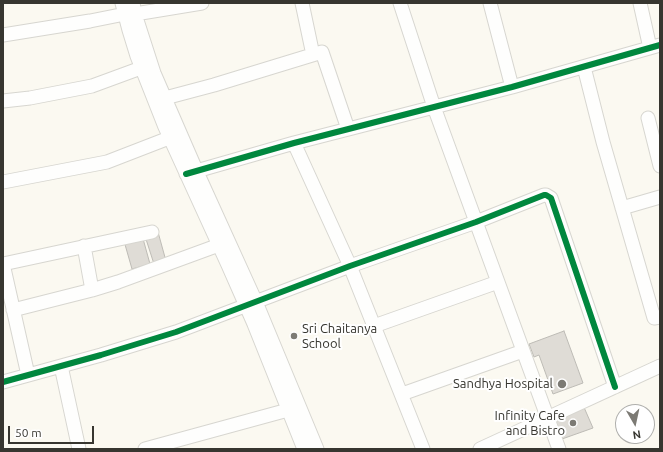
<!DOCTYPE html>
<html>
<head>
<meta charset="utf-8">
<style>
	body { margin:0 }
	#map { position:relative; width:663px; height:452px; overflow:hidden; background:#fbf9f1; font-family:Ubuntu,sans-serif }
	canvas { display:block }
	.frame { position:absolute; inset:0; border:4px solid #373630; pointer-events:none }
	.north { position:absolute; left:615px; top:404px; width:40px; height:40px; box-sizing:border-box; background:#fff; border:1px solid #afafac; border-radius:50%; rotate:171deg; font-size:11px; font-weight:700; line-height:16px; text-align:center; color:#373630 }
	.north::after { content:''; display:block; margin:auto; width:14px; height:18px; background:#7c7a74; clip-path:polygon(50% 0,100% 100%,50% 72%,0 100%) }
	.scale { position:absolute; left:8px; top:426px; width:86px; height:18px; box-sizing:border-box; border:2px solid #373630; border-top:0; padding-left:5px; font-size:12px; line-height:14px; white-space:nowrap; color:#373630; -webkit-text-stroke:3px #fff; paint-order:stroke }
</style>
</head>
<body>
<div id="map">
<canvas width="663" height="452"></canvas>
<div class="frame"></div>
<div class="north">N</div>
<div class="scale">50 m</div>
</div>
<script>
const ctx = document.querySelector('canvas').getContext('2d');
ctx.lineJoin = 'round';
function paint(path, color) {
  ctx.fillStyle = color;
  ctx.fill(path, 'evenodd');
}
function poly(rows) {
  const path = new Path2D();
  for (const r of rows) {
    path.moveTo(r[0], r[1]);
    for (let i = 2; i < r.length; i += 2) path.lineTo(r[i], r[i + 1]);
  }
  return path;
}
function strokePath(path, color, width, dash) {
  ctx.strokeStyle = color;
  ctx.lineWidth = width;
  ctx.lineCap = dash ? 'butt' : 'round';
  ctx.setLineDash(dash || []);
  ctx.stroke(path);
}
function drawText(font, color, halo, rows, align = 'center') {
  ctx.font = font + ' Ubuntu,sans-serif';
  ctx.lineWidth = 4;
  ctx.setLineDash([]);
  ctx.textBaseline = 'middle';
  ctx.strokeStyle = halo;
  ctx.fillStyle = color;
  for (const [text, x, y, turn = 0] of rows) {
    ctx.save();
    ctx.translate(x, y);
    ctx.rotate((+turn || 0) * Math.PI / 180);
    ctx.textAlign = isNaN(turn) ? turn : align;
    if (halo) ctx.strokeText(text, 0, 0);
    ctx.fillText(text, 0, 0);
    ctx.restore();
  }
}
const building = poly([
	[158,232,166,261,154,264,145,236,158,232],
	[142,235,150,264,132,269,124,241,142,235],
	[564,331,583,383,553,394,539,355,534,357,529,344,564,331],
	[583,405,593,428,562,439,554,419,583,405]
]);
const minor = poly([
	[122,3,129,30,137,56,165,127,228,265,254,324,304,449],
	[133,3,135,14,154,73,197,172,256,302,317,449],
	[302,3,313,55],
	[400,3,434,107,559,449],
	[490,3,512,87],
	[640,3,650,48],
	[3,35,90,21,125,14,135,14,202,3],
	[584,67,603,142,654,318,660,317],
	[165,98,214,85,322,52,348,129],
	[3,101,30,98,92,86,141,68],
	[648,118,660,166],
	[294,143,350,266,423,449],
	[186,174,294,143,512,87,660,45],
	[3,182,107,162,169,138],
	[622,208,660,197],
	[84,246,92,290],
	[13,310,92,290,118,282,219,245],
	[374,326,498,282],
	[61,366,79,449],
	[28,375,3,264,152,232],
	[3,382,101,355,176,332,350,266,476,222,544,195,546,195,551,198,615,387],
	[402,394,523,351],
	[145,449,288,410],
	[480,449,660,366]
]);
const cycleway = poly([
	[186,174,294,143,512,87,660,45],
	[3,382,101,355,176,332,350,266,476,222,544,195,546,195,551,198,615,387]
]);
const markers = [
	[294,336,4,"#7c7a74"],
	[562,384,5,"#7c7a74"],
	[573,423,4,"#7c7a74"]
];
const poiNames = [
	["Sri Chaitanya",302,329,"left"],
	["School",302,344,"left"],
	["Sandhya Hospital",553,384],
	["Infinity Cafe",565,416],
	["and Bistro",565,431]
];
paint(building, '#dfdcd6');
strokePath(building, '#bdbbb5', 1);
strokePath(minor, '#d7d6d0', 15);
strokePath(minor, '#fefefd', 13);
strokePath(cycleway, '#00873e', 6);
for (const [x, y, r, color] of markers) {
  const dot = new Path2D();
  dot.arc(x, y, r, 0, 2 * Math.PI);
  ctx.fillStyle = color;
  ctx.fill(dot);
  strokePath(dot, '#fff', 1.5);
}
drawText('13px', '#373630', '#fff', poiNames, 'right');
</script>
</body>
</html>
